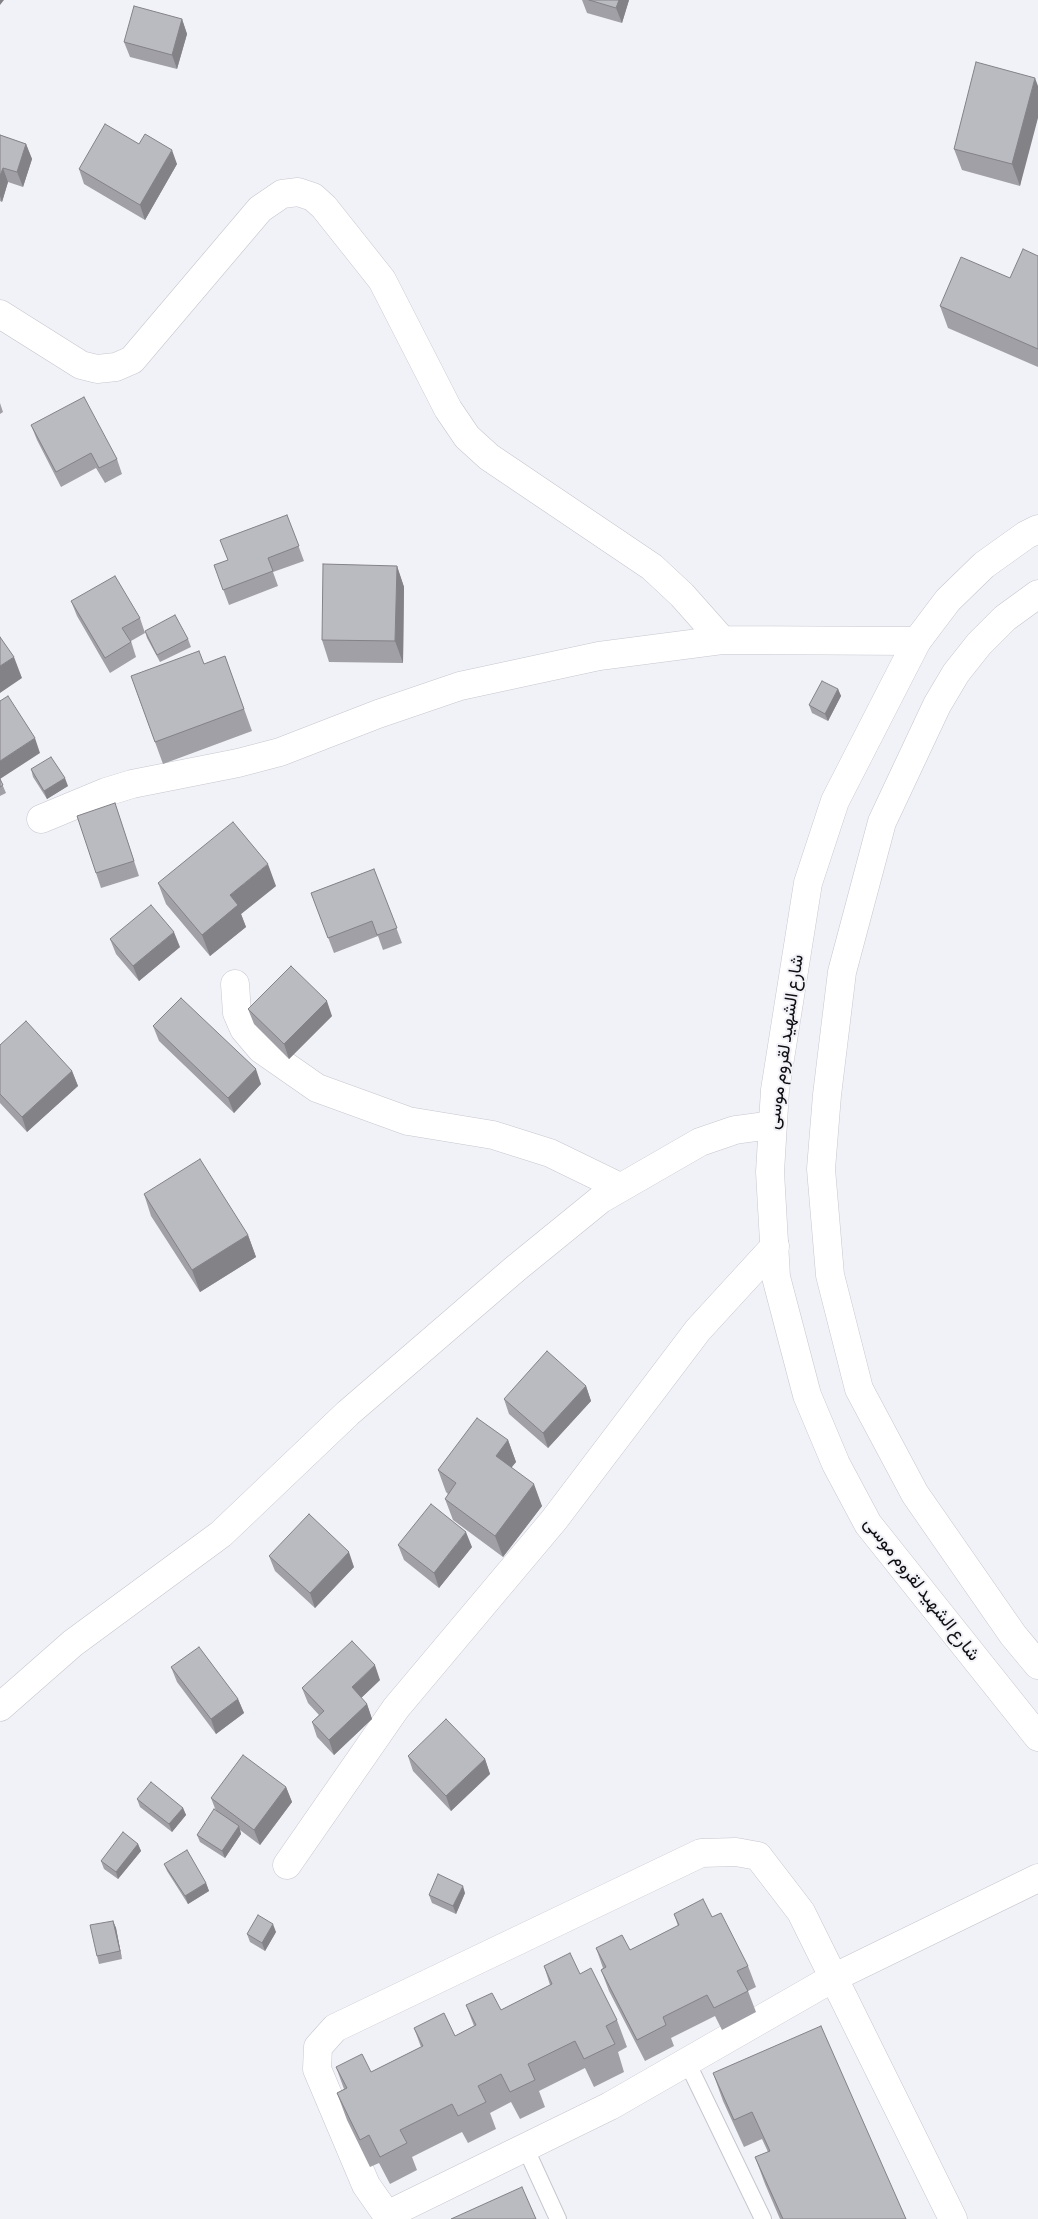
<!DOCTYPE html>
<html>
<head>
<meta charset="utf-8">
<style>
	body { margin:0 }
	canvas { display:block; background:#f1f1f8 }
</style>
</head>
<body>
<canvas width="1038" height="2219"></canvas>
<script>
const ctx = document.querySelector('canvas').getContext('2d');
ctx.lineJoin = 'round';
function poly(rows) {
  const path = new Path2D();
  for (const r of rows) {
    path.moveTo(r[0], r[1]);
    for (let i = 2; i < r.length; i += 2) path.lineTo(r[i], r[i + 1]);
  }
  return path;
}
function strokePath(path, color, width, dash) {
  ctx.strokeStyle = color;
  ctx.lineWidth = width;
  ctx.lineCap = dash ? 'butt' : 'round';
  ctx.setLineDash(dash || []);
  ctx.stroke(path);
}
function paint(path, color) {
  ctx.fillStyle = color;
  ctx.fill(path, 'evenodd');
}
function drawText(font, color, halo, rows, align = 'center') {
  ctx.font = font + ' "Asap Condensed",Vazirmatn,sans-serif';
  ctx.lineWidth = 4;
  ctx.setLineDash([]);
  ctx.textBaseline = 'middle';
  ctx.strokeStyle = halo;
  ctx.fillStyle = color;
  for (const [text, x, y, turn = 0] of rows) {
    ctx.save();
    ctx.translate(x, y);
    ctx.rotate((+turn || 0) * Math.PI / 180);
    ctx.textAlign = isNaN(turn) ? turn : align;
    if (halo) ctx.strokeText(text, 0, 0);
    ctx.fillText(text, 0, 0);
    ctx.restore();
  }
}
const lane = poly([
	[687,2062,763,2219],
	[525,2147,558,2219]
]);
const street = poly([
	[0,314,81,365,97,369,116,367,132,360,260,209,282,194,298,192,313,197,324,207,382,280,448,409,467,437,489,457,652,567,682,595,722,640],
	[41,819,106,792,132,784,238,763,280,752,378,714,460,686,599,656,722,640,917,641],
	[235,984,237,1013,244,1029,261,1049,317,1088,408,1121,493,1135,550,1153,620,1187],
	[0,1707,73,1643,221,1534,348,1413,515,1269,601,1199,700,1142,735,1130,772,1125],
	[287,1865,396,1708,554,1520,698,1330,775,1246],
	[387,2215,366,2185,317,2069,318,2047,335,2028,701,1853,736,1852,758,1856,801,1912,953,2219],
	[389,2219,387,2215,610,2106,833,1978,1038,1878]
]);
const secondary = poly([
	[1038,529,1026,535,984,565,948,600,917,641,835,801,808,883,775,1090,770,1172,776,1277,807,1395,836,1464,868,1524,1038,1737],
	[1038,594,1005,618,979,644,956,673,937,705,882,822,842,972,827,1095,821,1169,830,1275,859,1389,915,1494,1013,1635,1038,1665]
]);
const wall = poly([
	[582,0,629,0,622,23,587,13],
	[182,19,187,34,177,69,130,57,124,42],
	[1038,86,1020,186,962,170,954,149],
	[0,135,26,144,32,159,23,187,8,182,2,202,0,201],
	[139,144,177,164,145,220,84,184,79,169],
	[1038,256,1038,367,948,328,940,306,1010,278],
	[0,403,3,412,0,414],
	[31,425,117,459,122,474,105,483,96,468,61,487,37,440],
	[287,515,304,561,273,572,278,586,229,605,214,565,228,560],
	[397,566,404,587,403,663,329,662,322,640],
	[71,601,140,618,145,633,131,641,136,657,110,673,77,616],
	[145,631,188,639,191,647,160,662,147,638],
	[225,656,252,731,163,764,131,676,204,664],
	[838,689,841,696,828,721,812,713,809,705],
	[31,769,68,786,47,799,33,777],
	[0,779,6,793,0,796],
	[115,803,139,876,101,888,96,873],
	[374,869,402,943,383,950,378,936,334,953,311,893],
	[158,883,276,886,241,914,246,927,210,956,166,904],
	[110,939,180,947,139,981,116,954],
	[248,1009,332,1016,289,1059,254,1024],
	[153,1026,261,1084,234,1113,159,1041],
	[0,1045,72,1071,78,1086,27,1132,0,1103],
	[144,1194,248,1235,256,1257,200,1292,151,1216],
	[586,1386,591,1401,548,1448,509,1414,504,1399],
	[508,1440,516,1462,511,1467,542,1506,503,1557,453,1520,445,1499,448,1494,446,1492,438,1470],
	[398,1545,472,1547,439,1588,404,1560],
	[269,1556,354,1567,315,1608,275,1571],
	[171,1667,238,1699,244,1713,216,1734,177,1682],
	[380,1680,361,1698,367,1704,372,1719,334,1755,317,1737,312,1722,319,1715,308,1703,302,1688],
	[408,1756,485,1759,490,1774,451,1811,413,1771],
	[286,1787,292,1802,260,1845,240,1830,241,1834,225,1858,200,1842,197,1835,216,1811,211,1798],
	[137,1799,183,1808,186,1815,172,1832,140,1807],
	[138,1844,141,1851,118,1879,104,1869,101,1861],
	[164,1864,206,1883,209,1891,188,1904,167,1871],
	[465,1893,456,1914,432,1903,429,1895],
	[674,1914,712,1917,748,1966,756,1987,748,1991,756,2012,722,2030,715,2016,671,2038,674,2046,645,2061,609,1991,601,1970,603,1968,596,1948,630,1950,678,1926],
	[113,1921,116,1928,122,1959,99,1964,97,1956],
	[276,1932,265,1951,250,1942,247,1934],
	[544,1966,580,1974,617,2020,627,2047,618,2052,624,2072,594,2087,585,2068,539,2091,545,2107,520,2119,511,2102,490,2113,496,2129,468,2143,462,2132,412,2157,417,2170,390,2184,379,2163,370,2167,347,2120,337,2093,344,2089,336,2067,371,2072,421,2047,414,2028,455,2036,474,2026,466,2005,501,2010,550,1985],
	[713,2073,906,2219,780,2219,765,2184,755,2157,768,2152,762,2139,744,2147,723,2101]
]);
const shadedWall = poly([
	[0,0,4,0,0,5],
	[619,0,629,0,622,23,616,8],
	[182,19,187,34,177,69,172,55],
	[1035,78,1038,86,1038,118,1020,186,1012,164],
	[26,144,32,159,23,187,17,172],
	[172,150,177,164,145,220,140,205],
	[3,168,8,182,2,202,0,196,0,176],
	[397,566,404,587,403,663,395,641],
	[14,657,22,678,0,693,0,666],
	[838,689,841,696,828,721,825,714],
	[35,738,40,753,0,779,0,761],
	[65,778,68,786,47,799,44,791],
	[268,864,276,886,241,914,246,927,210,956,202,935,230,895],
	[174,932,180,947,139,981,133,966],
	[327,1001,332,1016,289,1059,284,1044],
	[256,1069,261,1084,234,1113,228,1098],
	[72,1071,78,1086,27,1132,22,1117],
	[248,1235,256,1257,200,1292,192,1270],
	[586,1386,591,1401,548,1448,543,1433],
	[508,1440,516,1462,504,1477,496,1456],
	[534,1484,542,1506,503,1557,495,1536],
	[466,1532,472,1547,439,1588,434,1573],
	[349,1552,354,1567,315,1608,310,1593],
	[375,1665,380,1680,357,1702,352,1687],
	[238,1699,244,1713,216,1734,211,1719],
	[367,1704,372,1719,334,1755,329,1740],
	[485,1759,490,1774,451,1811,446,1796],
	[286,1787,292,1802,260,1845,254,1830],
	[183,1808,186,1815,172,1832,169,1824],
	[239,1826,241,1834,225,1858,222,1851],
	[138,1844,141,1851,118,1879,116,1872],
	[206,1883,209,1891,188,1904,185,1896],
	[463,1886,465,1893,456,1914,453,1906],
	[113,1921,116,1928,122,1959,120,1951],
	[273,1924,276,1932,265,1951,262,1943]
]);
const building = poly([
	[589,0,619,0,616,8,589,0],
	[134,6,182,19,172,55,124,42,134,6],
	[976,62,1035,78,1012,164,954,149,976,62],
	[105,124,139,144,145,134,172,150,140,205,79,169,105,124],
	[0,135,26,144,17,172,3,168,0,176,0,135],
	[1023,249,1038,256,1038,349,940,306,961,257,1010,278,1023,249],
	[84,397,117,459,99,468,91,453,56,472,31,425,84,397],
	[287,515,299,546,268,558,273,571,223,590,214,565,228,560,220,540,287,515],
	[323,564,397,566,395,641,322,640,323,564],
	[115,576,140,618,122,628,131,642,105,658,71,601,115,576],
	[175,615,188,639,157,655,145,631,175,615],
	[0,637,14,657,0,666,0,637],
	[199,651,204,664,225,656,244,709,155,742,131,676,199,651],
	[822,681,838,689,825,714,809,705,822,681],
	[8,696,35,738,0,761,0,701,8,696],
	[51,757,65,778,44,791,31,769,51,757],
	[0,779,3,785,0,787,0,779],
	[115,803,134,861,96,873,77,816,115,803],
	[233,822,268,864,230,895,238,905,202,935,158,883,233,822],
	[374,869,397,928,377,935,372,921,328,938,311,893,374,869],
	[151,905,174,932,133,966,110,939,151,905],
	[291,966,327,1001,284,1044,248,1009,291,966],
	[181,998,256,1069,228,1098,153,1026,181,998],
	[26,1021,72,1071,22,1117,0,1094,0,1045,26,1021],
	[200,1159,248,1235,192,1270,144,1194,200,1159],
	[547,1351,586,1386,543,1433,504,1399,547,1351],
	[477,1418,508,1440,496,1456,534,1484,495,1536,445,1499,456,1483,438,1470,477,1418],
	[431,1504,466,1532,434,1573,398,1545,431,1504],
	[309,1514,349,1552,310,1593,269,1556,309,1514],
	[352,1641,375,1665,352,1687,367,1704,329,1740,312,1722,324,1711,302,1688,352,1641],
	[199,1647,238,1699,211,1719,171,1667,199,1647],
	[446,1719,485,1759,446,1796,408,1756,446,1719],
	[243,1755,286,1787,254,1830,211,1798,243,1755],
	[151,1782,183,1808,169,1824,137,1799,151,1782],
	[214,1809,239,1826,222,1851,197,1835,214,1809],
	[123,1832,138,1844,116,1872,101,1861,123,1832],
	[187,1850,206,1883,185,1896,164,1864,187,1850],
	[438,1874,463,1886,453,1906,429,1895,438,1874],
	[703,1899,712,1917,721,1913,748,1966,737,1971,748,1991,714,2008,707,1995,663,2017,666,2025,637,2040,601,1970,606,1967,596,1948,622,1935,630,1950,679,1925,674,1914,703,1899],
	[258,1915,273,1924,262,1943,247,1934,258,1915],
	[113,1921,120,1951,97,1956,90,1925,113,1921],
	[570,1953,580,1974,591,1968,617,2020,606,2026,615,2044,584,2059,575,2041,528,2064,535,2080,510,2092,501,2074,478,2086,486,2102,458,2116,452,2104,400,2130,407,2143,380,2157,369,2135,360,2140,337,2093,347,2088,336,2067,362,2054,371,2072,423,2046,414,2028,444,2013,455,2036,476,2025,466,2005,492,1993,501,2010,552,1984,544,1966,570,1953],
	[821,2026,906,2219,783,2219,755,2157,770,2151,752,2112,734,2120,713,2073,821,2026],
	[522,2187,536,2219,451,2219,522,2187]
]);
const streetNames = [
	["شارع الشهيد لقروم موسى",785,1042,-82],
	["شارع الشهيد لقروم موسى",922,1589,52]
];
strokePath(lane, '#c6c7ce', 18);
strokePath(street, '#c6c7ce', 29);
strokePath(secondary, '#c6c7ce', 29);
strokePath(lane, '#fff', 16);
strokePath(street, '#fff', 28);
strokePath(secondary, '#fff', 28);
paint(wall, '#a0a0a6');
paint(shadedWall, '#828287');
paint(building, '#babac1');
strokePath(building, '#828287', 1);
drawText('18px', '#0f0f11', '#f1f1f8', streetNames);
</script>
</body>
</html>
